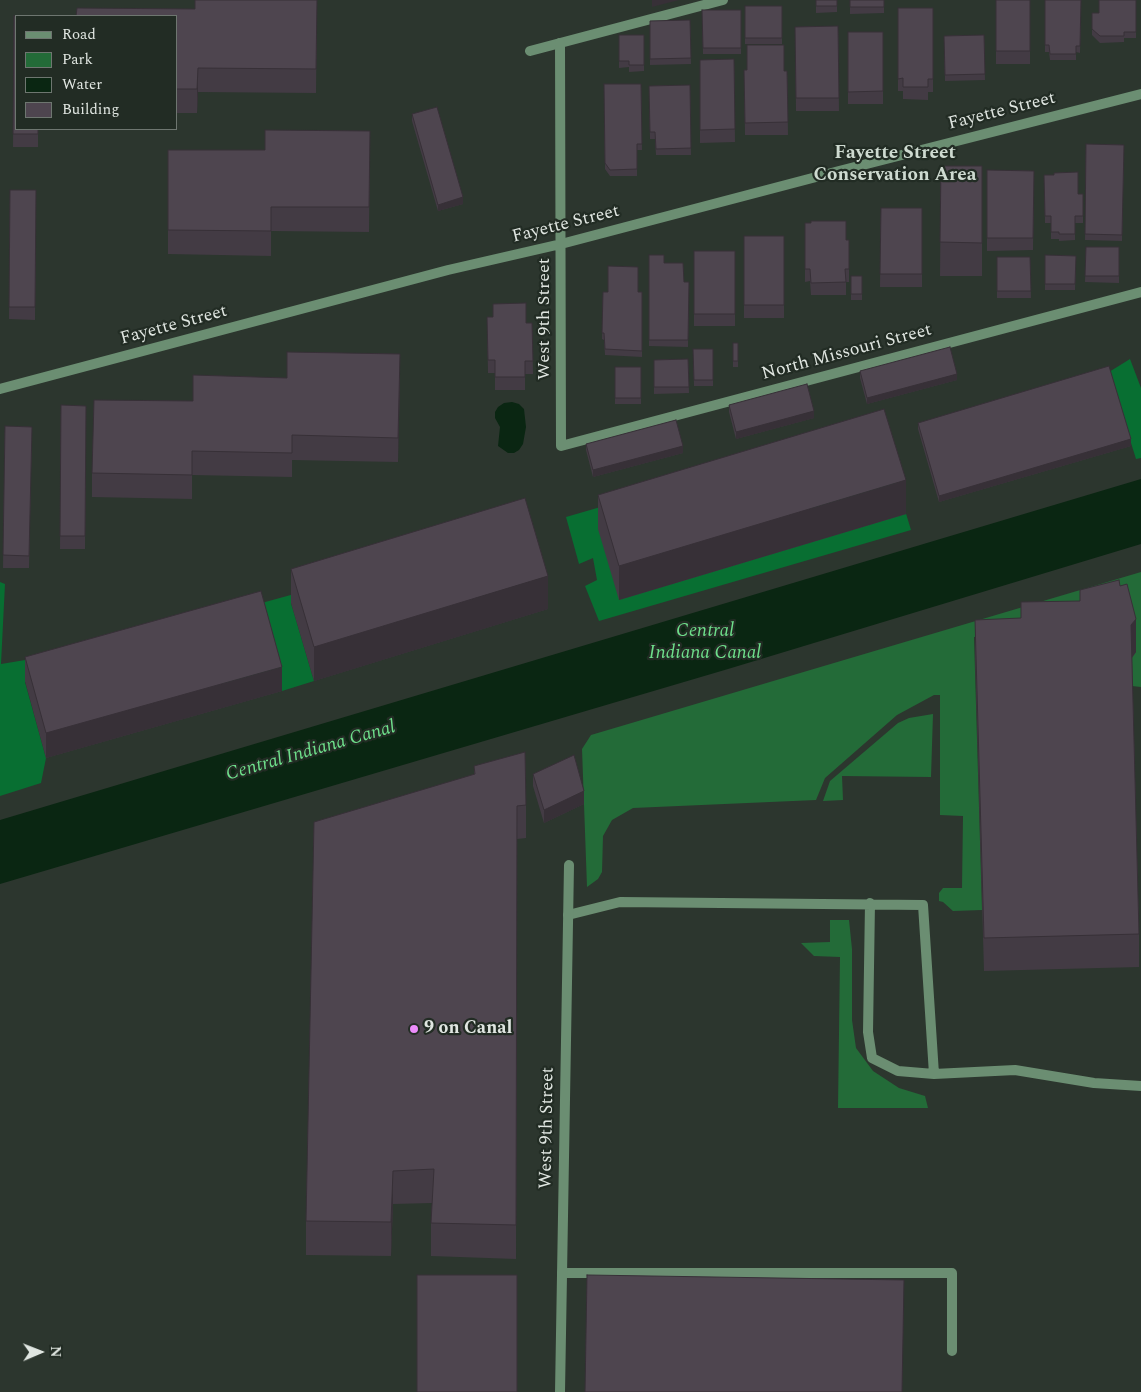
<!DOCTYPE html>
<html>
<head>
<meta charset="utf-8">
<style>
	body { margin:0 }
	#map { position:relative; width:1141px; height:1392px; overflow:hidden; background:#2c362e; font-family:Spectral,serif }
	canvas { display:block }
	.legend { position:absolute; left:15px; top:15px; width:162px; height:115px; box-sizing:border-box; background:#222c24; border:1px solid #6e7670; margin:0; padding:6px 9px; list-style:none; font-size:15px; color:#e0e6e1 }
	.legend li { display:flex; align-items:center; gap:10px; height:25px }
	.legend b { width:25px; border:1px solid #6e7670 }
	.north { position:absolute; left:15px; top:1327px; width:50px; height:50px; -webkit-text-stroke:4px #222c24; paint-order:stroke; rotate:89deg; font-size:14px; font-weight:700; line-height:20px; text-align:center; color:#e0e6e1 }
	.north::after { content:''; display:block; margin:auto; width:18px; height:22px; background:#e0e6e1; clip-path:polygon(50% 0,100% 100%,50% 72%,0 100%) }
</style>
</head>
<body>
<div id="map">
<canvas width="1141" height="1392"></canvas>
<ul class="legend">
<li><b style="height:6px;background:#6b8e72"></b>Road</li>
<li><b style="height:14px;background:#236b38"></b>Park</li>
<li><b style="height:14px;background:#0a2612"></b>Water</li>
<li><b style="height:14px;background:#4e454f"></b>Building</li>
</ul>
<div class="north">N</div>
</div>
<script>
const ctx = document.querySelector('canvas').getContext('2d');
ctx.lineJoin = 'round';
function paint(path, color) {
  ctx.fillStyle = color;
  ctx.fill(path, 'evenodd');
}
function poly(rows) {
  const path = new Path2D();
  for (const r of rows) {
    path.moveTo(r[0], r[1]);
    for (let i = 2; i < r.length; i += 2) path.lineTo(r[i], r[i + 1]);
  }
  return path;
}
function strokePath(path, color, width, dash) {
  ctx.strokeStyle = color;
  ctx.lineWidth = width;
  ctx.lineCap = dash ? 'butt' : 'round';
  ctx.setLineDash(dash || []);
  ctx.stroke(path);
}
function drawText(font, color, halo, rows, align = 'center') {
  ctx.font = font + ' Spectral,serif';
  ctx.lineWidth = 4.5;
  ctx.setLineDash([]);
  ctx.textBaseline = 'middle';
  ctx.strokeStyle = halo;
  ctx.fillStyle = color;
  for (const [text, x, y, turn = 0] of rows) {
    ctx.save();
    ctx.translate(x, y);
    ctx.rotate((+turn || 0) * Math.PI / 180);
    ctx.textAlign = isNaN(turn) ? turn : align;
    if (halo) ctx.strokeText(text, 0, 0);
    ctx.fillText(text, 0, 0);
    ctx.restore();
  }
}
const green = poly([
	[1141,572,1141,687,1132,686,1021,636,974,637,982,910,953,911,943,902,939,901,939,893,943,888,962,888,963,816,940,815,940,695,934,695,897,715,825,778,816,800,633,808,612,820,603,836,602,872,598,879,587,887,582,749,591,735],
	[933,714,931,777,842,776,843,800,823,801,830,781,898,723,909,718],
	[830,920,849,920,852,949,852,1020,856,1048,873,1071,899,1088,925,1096,928,1108,838,1108,840,957,814,956,801,943,830,942]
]);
const forest = poly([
	[1130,359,1141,388,1141,458,1136,459,1109,372],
	[881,431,911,530,599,621,585,586,597,580,593,558,579,564,566,517,711,475],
	[407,563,291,603,314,681,282,691,25,682,46,758,41,783,0,796,0,582,5,584,1,664,98,648]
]);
const water = poly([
	[512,402,519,404,524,409,526,427,523,444,519,450,514,453,508,453,498,446,500,427,495,418,495,412,498,407,504,403],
	[1141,479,1141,544,728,669,0,884,0,820]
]);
const lane = poly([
	[530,51,723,0],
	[870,903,868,1032,872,1058,898,1071,934,1074,1015,1070,1094,1083,1141,1086],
	[568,915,620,902,923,905,934,1074],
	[562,1273,952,1273,952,1351]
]);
const street = poly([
	[560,43,561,446,1141,292],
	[0,389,448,270,561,244,839,171,1141,94],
	[560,1392,569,865]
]);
const wall = poly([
	[317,0,316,93,198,92,197,113,176,113,176,16,195,9],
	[816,0,837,0,837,12,816,13],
	[850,0,884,0,884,13,850,14],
	[996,0,1030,0,1030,64,996,64],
	[1045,0,1081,0,1080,53,1076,52,1076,60,1050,60,1049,52,1045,52],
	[1136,0,1136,38,1124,38,1124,42,1100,43,1092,35,1092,13,1099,13],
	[745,6,782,6,782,44,745,44],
	[898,8,933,8,933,92,928,92,928,100,903,99,903,91,898,91],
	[702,10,741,10,741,54,703,54],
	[14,16,38,129,38,147,13,147],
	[690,20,691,64,650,65,650,21],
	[838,26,839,111,796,111,795,27],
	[848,32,883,32,883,104,848,104],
	[619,35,644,35,644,71,629,72,629,67,619,68],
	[984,35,985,80,945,81,944,36],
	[734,59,735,142,700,143,700,60],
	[744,70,787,71,788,135,745,135],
	[604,84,641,84,642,150,637,150,637,176,610,176,605,169],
	[690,85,691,155,656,155,655,139,650,139,649,86],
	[412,114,463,204,438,211,412,121],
	[370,131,369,232,271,231,271,256,168,254,168,150,265,150],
	[1086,144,1124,145,1122,241,1085,240],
	[941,166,982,166,982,276,940,276],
	[987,170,1034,171,1033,250,987,251],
	[1044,175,1078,194,1083,194,1083,223,1075,223,1075,240,1059,241,1059,239,1051,239,1051,223,1045,223],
	[10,190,36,190,35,320,9,319],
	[881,208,922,208,922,287,880,287],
	[805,223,846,240,849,240,849,282,846,282,846,295,811,295,810,281,805,282],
	[744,236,784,236,784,318,744,318],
	[1086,247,1119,247,1119,283,1085,282],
	[694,251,735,251,735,326,694,326],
	[649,255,664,263,684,282,689,282,688,347,649,346],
	[1045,255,1076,256,1075,290,1045,290],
	[997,257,1030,257,1031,298,997,298],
	[851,276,862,276,862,300,851,300],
	[603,292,642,292,642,357,605,355,604,340,602,339],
	[487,317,526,323,532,323,533,374,525,374,525,390,495,390,495,373,488,373],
	[733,343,738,343,738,367,733,367],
	[693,349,713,349,713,386,694,386],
	[688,359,689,393,654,394,654,360],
	[615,367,641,367,641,404,615,404],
	[860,371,957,380,867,404,860,378],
	[287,378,400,378,398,462,292,460,292,477,192,475,192,499,92,497,92,473],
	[61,405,86,406,85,549,60,549],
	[729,405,814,418,736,439,729,412],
	[918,423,1131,446,939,502,918,429],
	[5,426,32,427,29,568,3,568],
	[586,444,683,453,593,477,586,450],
	[598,495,906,514,619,600,598,529],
	[291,569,548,609,314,681,291,603],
	[975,620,1136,652,1132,658,1139,934,1139,967,984,971,975,653],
	[25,657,282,691,46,758,25,681],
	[474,766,526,805,526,838,517,839,516,1259,431,1256,431,1223,432,1203,393,1204,391,1256,306,1255,306,1221,474,774],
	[533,774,584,804,544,823,533,786]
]);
const shadedWall = poly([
	[652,0,679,0,652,7],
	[198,68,198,92,197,113,197,89],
	[463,197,463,204,438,211,438,205],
	[400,354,400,378,398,462,398,438],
	[957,374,957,380,867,404,867,398],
	[814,411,814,418,736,439,736,432],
	[1131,439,1131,446,939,502,939,496],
	[683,446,683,453,593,477,593,470],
	[906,480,906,514,619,600,619,566],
	[548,576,548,609,314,681,314,647],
	[1136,619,1136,652,1131,659,1131,625],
	[282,667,282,691,46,758,46,733],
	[584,791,584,804,544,823,544,810],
	[393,1171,393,1204,391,1256,391,1222]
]);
const building = poly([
	[195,0,317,0,316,69,198,68,197,89,176,89,176,16,76,16,77,8,195,9,195,0],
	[816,0,837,0,837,6,816,6,816,0],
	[850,0,884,0,884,7,850,7,850,0],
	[996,0,1030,0,1030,51,996,51,996,0],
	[1045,0,1081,0,1080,46,1076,46,1076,54,1050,54,1049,45,1045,45,1045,0],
	[1099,0,1136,0,1136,32,1124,32,1124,36,1100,36,1092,29,1092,13,1099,13,1099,0],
	[745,6,782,6,782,38,745,38,745,6],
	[898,8,933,8,933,79,928,79,928,87,903,87,903,78,898,79,898,8],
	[702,10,741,10,741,48,703,48,702,10],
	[14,16,39,16,16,16,16,129,38,129,38,134,13,134,14,16],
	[690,20,691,58,650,59,650,21,690,20],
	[838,26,839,98,796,98,795,27,838,26],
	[848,32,883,32,883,91,848,92,848,32],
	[619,35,644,35,644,65,629,65,629,61,619,61,619,35],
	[984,35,985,74,945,75,944,36,984,35],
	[747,45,784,45,784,71,787,71,788,122,745,123,744,70,747,70,747,45],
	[734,59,735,129,700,130,700,60,734,59],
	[604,84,641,84,642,144,637,144,637,169,610,170,605,163,604,84],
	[690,85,691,148,656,149,655,132,650,132,649,86,690,85],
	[437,107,463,197,438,205,412,114,437,107],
	[265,130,370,131,369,207,271,207,271,231,168,230,168,150,265,150,265,130],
	[1086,144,1124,145,1122,235,1085,234,1086,144],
	[941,166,982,166,982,243,940,242,941,166],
	[987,170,1034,171,1033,238,987,238,987,170],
	[1078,172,1078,194,1083,194,1083,216,1075,216,1075,234,1059,234,1059,232,1051,232,1051,216,1045,216,1044,175,1054,175,1054,173,1078,172],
	[10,190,36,190,35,307,9,307,10,190],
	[881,208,922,208,922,274,880,274,881,208],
	[811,221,846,221,846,240,849,240,849,269,845,269,846,282,811,283,810,269,805,269,805,223,811,223,811,221],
	[744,236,784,236,784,305,744,305,744,236],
	[1086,247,1119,247,1119,276,1085,276,1086,247],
	[694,251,735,251,735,314,694,314,694,251],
	[649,255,664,255,664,263,683,263,684,282,689,282,688,340,649,340,649,255],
	[1045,255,1076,256,1075,284,1045,284,1045,255],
	[997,257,1030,257,1031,291,997,291,997,257],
	[608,266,638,267,638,292,642,292,642,351,605,349,604,333,602,333,603,292,608,292,608,266],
	[851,276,862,276,862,294,851,294,851,276],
	[526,303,526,323,532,323,533,361,525,361,525,377,495,377,495,360,488,360,487,317,493,317,493,304,526,303],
	[733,343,738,343,738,361,733,361,733,343],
	[950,347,957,374,867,398,860,371,950,347],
	[693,349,713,349,713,380,694,380,693,349],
	[287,352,400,354,398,438,292,435,292,453,192,451,192,475,92,473,94,400,193,401,193,375,287,378,287,352],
	[688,359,689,387,654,387,654,360,688,359],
	[1109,366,1131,439,939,496,918,423,1109,366],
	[615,367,641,367,641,398,615,398,615,367],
	[807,384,814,411,736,432,729,405,807,384],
	[61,405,86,406,85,536,60,536,61,405],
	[884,409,906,480,619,566,598,495,884,409],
	[676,420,683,446,593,470,586,444,676,420],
	[5,426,32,427,29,556,3,555,5,426],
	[525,498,548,576,314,647,291,569,525,498],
	[1119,580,1120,586,1127,584,1136,619,1131,625,1139,934,984,938,975,620,1021,618,1021,602,1080,601,1080,590,1119,580],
	[261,591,282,667,46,733,25,657,261,591],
	[525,752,526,805,517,806,516,1225,431,1223,434,1169,393,1171,391,1222,306,1221,314,822,475,774,474,766,525,752],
	[574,755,584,791,544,810,533,774,574,755],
	[417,1275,517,1275,517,1392,417,1392,417,1275],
	[587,1275,904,1280,902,1392,585,1392,587,1275]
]);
const markers = [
	[414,1029,5,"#ec8cfa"]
];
const streetNames = [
	["Fayette Street",1002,112,-14],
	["Fayette Street",566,225,-14],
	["West 9th Street",545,319,-90],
	["Fayette Street",174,326,-15],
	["North Missouri Street",847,353,-15],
	["West 9th Street",548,1128,-89]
];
const poiNames = [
	["9 on Canal",424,1029]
];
const neighbourhoodNames = [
	["Fayette Street",895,154],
	["Conservation Area",895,176]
];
const waterNames = [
	["Central",705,632],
	["Indiana Canal",705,654],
	["Central Indiana Canal",311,752,-16]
];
paint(green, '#236b38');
paint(forest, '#086f32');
paint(water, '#0a2612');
strokePath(lane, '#6b8e72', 10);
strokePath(street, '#6b8e72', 10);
paint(wall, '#433b44');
paint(shadedWall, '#373037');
paint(building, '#4e454f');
strokePath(building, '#373037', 1);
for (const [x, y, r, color] of markers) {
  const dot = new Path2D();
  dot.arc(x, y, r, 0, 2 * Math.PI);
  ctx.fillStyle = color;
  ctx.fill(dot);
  strokePath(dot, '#222c24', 2);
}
drawText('18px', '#e0e6e1', '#222c24', streetNames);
drawText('bold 18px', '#e0e6e1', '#222c24', poiNames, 'left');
drawText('bold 19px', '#cedad0', '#222c24', neighbourhoodNames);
drawText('italic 19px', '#6edf8b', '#222c24', waterNames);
</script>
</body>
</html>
